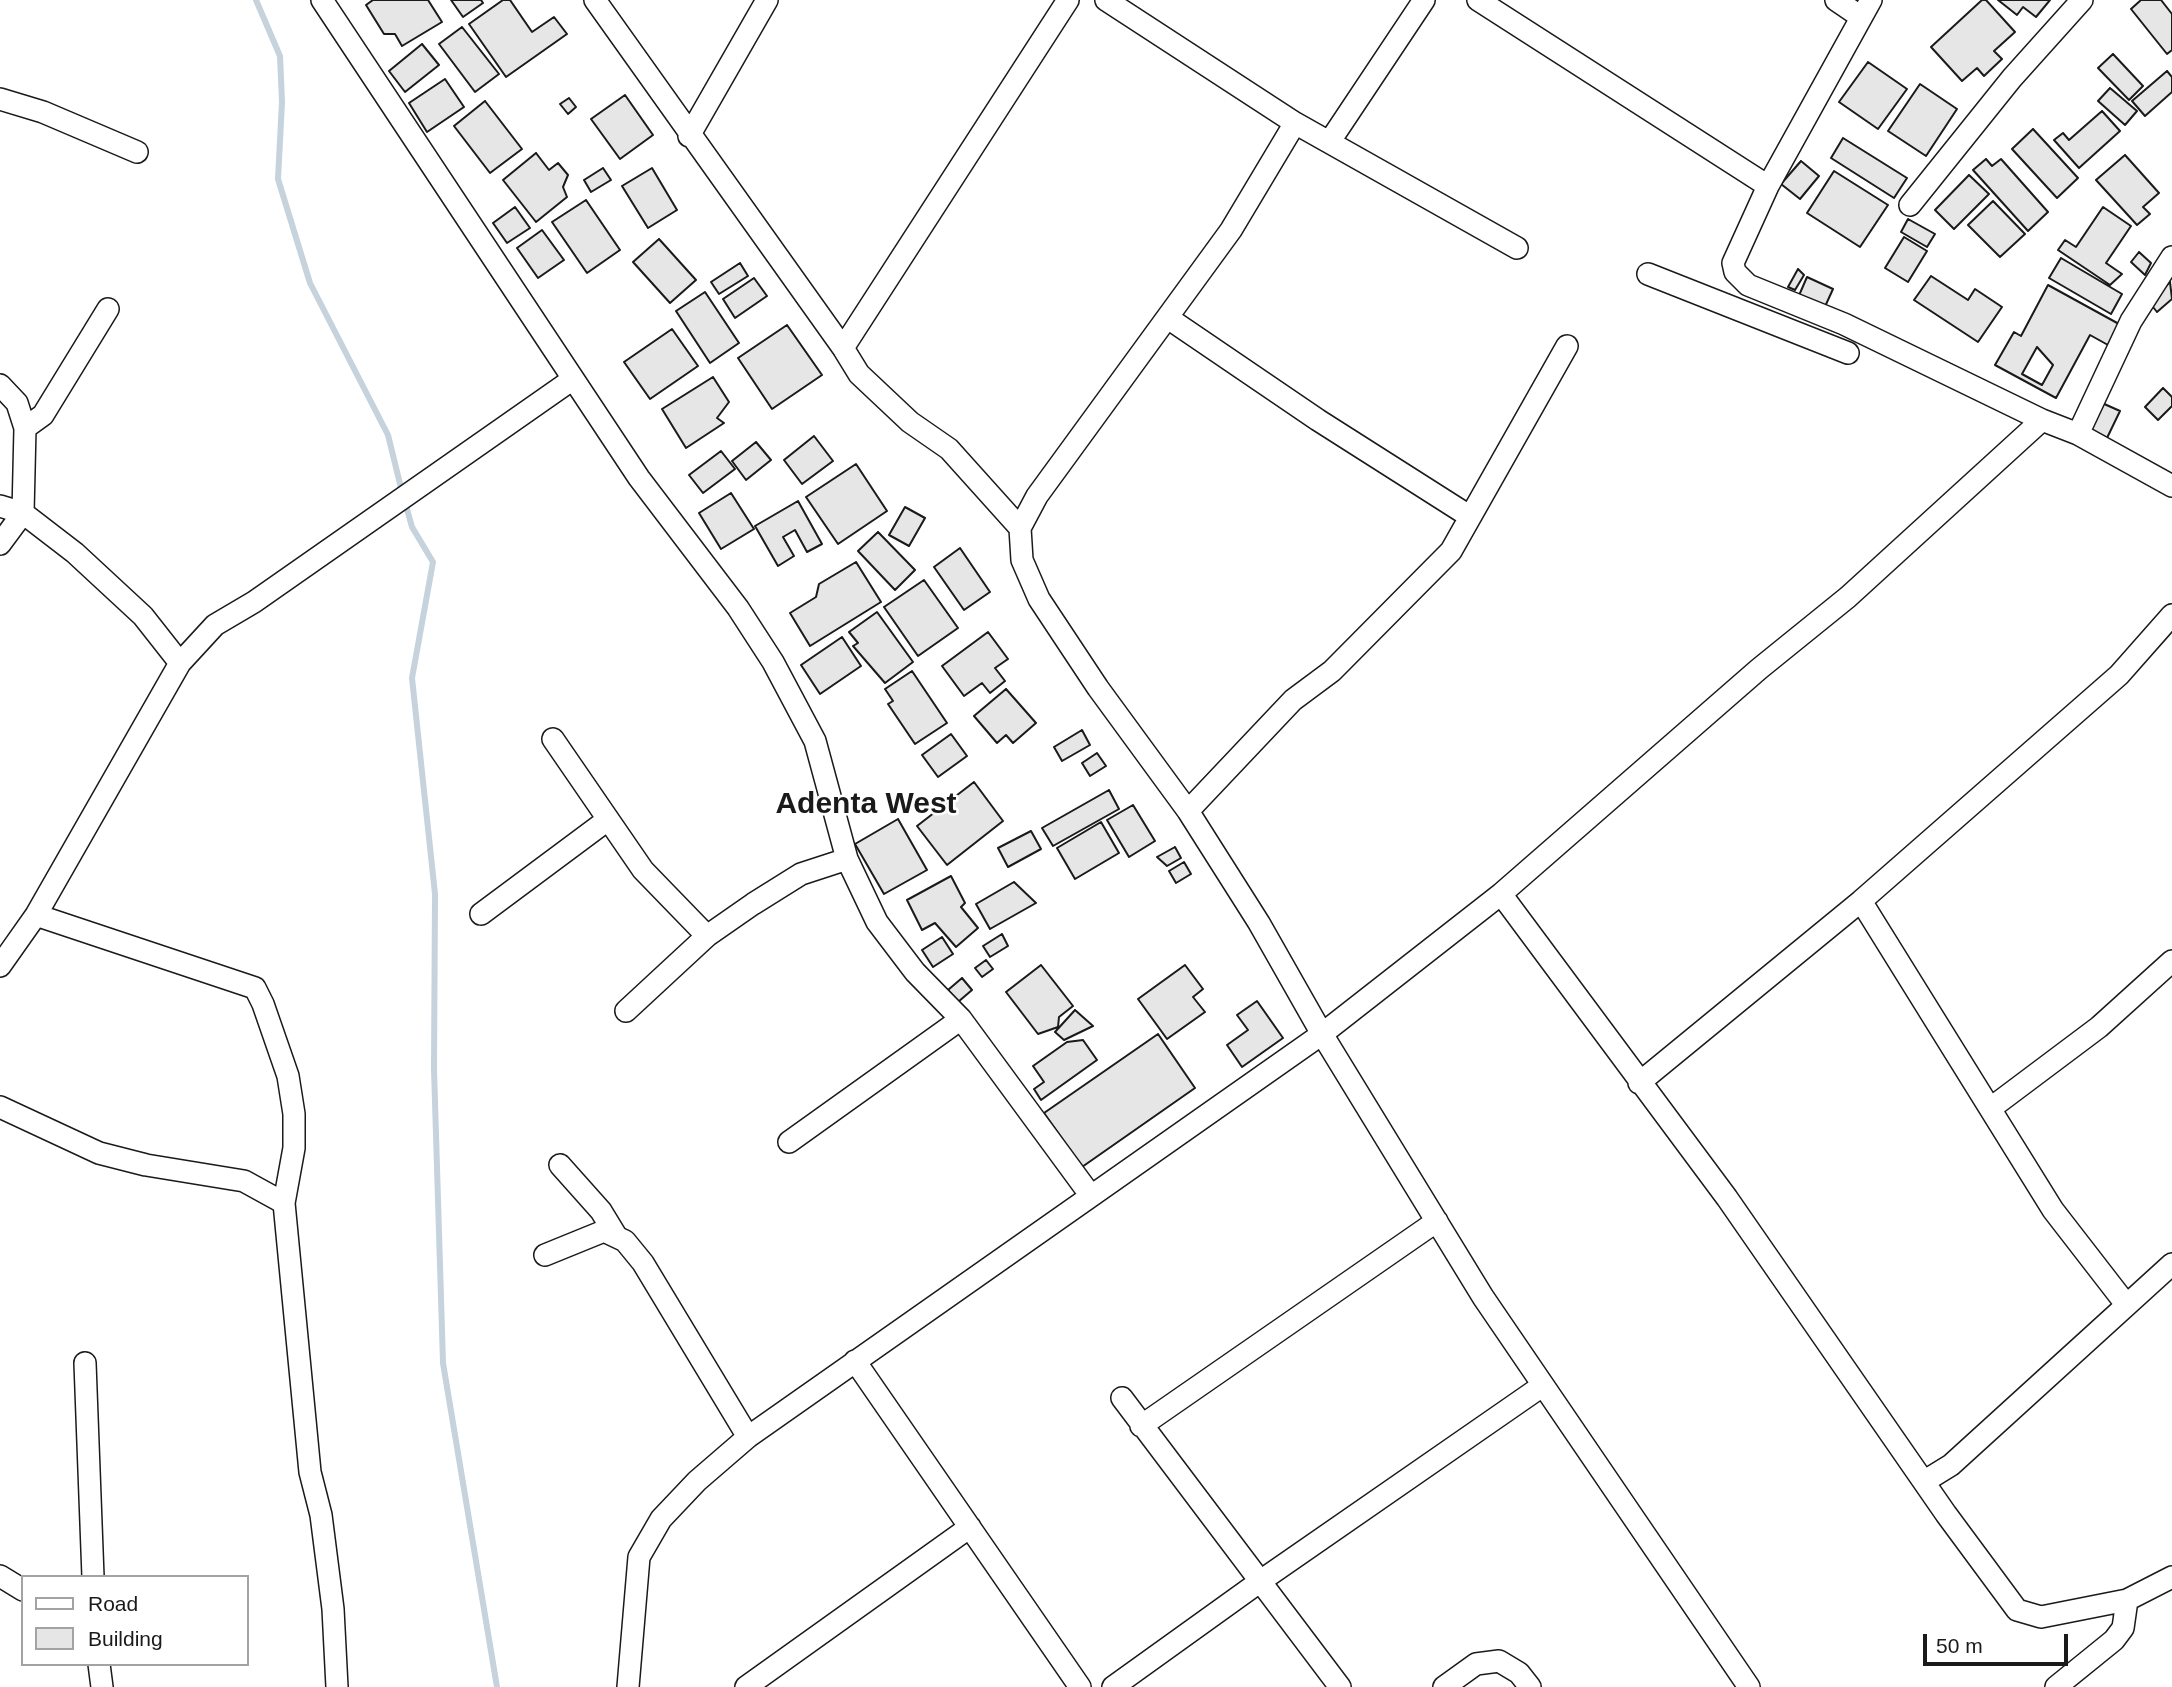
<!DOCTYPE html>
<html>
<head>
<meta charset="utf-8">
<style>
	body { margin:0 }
	#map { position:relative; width:2172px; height:1687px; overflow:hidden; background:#fff; font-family:Arial,sans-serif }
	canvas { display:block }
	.legend { position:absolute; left:21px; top:1575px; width:228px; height:91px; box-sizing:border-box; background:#fff; border:2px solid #a3a3a3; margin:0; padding:9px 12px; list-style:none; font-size:21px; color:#1a1a1a }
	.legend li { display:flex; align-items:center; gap:14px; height:35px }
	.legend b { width:35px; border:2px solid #a3a3a3 }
	.scale { position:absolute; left:1923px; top:1634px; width:145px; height:32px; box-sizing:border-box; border:4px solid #1a1a1a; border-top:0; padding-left:9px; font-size:21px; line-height:24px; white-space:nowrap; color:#1a1a1a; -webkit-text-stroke:5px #fff; paint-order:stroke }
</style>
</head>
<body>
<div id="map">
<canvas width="2172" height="1687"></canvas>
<ul class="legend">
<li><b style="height:9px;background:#fff"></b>Road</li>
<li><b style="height:19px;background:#e6e6e6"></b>Building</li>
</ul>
<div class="scale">50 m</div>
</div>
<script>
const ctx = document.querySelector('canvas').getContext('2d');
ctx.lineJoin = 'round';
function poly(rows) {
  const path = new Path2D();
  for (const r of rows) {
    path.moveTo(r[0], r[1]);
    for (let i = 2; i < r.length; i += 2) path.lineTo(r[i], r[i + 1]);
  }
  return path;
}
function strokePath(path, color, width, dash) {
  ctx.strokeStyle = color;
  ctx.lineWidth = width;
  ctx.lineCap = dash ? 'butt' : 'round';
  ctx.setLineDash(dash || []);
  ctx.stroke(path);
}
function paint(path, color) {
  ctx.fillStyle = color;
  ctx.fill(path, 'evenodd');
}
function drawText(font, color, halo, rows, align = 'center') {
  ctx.font = font + ' Arial,sans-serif';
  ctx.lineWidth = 5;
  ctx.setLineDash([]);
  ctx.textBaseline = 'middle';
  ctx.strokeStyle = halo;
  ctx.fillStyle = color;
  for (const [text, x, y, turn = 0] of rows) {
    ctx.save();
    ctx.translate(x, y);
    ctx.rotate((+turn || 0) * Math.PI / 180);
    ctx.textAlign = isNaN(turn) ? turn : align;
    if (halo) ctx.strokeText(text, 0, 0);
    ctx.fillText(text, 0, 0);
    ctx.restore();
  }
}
const stream = poly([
	[256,0,280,56,282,102,278,179,310,283,388,435,402,492],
	[405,502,412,527,433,562,412,678,435,894,434,1069,443,1363,497,1687]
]);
const building = poly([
	[373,0,428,0,442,22,402,46,395,34,384,34,366,5,373,0],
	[451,0,481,0,483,3,463,17,451,0],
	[503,0,510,0,532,32,554,17,567,34,506,77,469,24,503,0],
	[1982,0,1986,0,2015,32,1994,51,2002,59,1984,76,1977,68,1962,81,1931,47,1982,0],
	[1998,0,2050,0,2036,17,2023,7,2017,15,1998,0],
	[2141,0,2161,0,2172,14,2172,50,2167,54,2131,9,2141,0],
	[462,27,499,74,475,92,439,44,462,27],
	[422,44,439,65,405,92,389,71,422,44],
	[2113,54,2143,86,2129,100,2098,68,2113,54],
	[1868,62,1907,89,1878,129,1839,102,1868,62],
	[2167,71,2172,77,2172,92,2145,116,2132,101,2167,71],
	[445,79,464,107,427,132,409,103,445,79],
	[1920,84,1957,109,1926,156,1888,131,1920,84],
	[2110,88,2137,111,2125,125,2098,101,2110,88],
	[625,95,653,135,620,159,591,119,625,95],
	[569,98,576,107,568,114,560,104,569,98],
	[485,101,522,149,490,173,454,126,485,101],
	[2102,111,2120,131,2079,168,2054,140,2063,133,2069,140,2102,111],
	[2033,129,2078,178,2057,198,2012,149,2033,129],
	[1843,138,1907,178,1894,198,1831,158,1843,138],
	[536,153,549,170,558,163,568,175,563,187,567,197,536,222,503,180,536,153],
	[2125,155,2159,193,2143,207,2150,214,2137,225,2096,180,2125,155],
	[1986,159,1992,166,2001,159,2048,212,2028,231,1973,170,1986,159],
	[1801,161,1819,176,1800,199,1781,184,1801,161],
	[603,168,611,180,591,192,584,180,603,168],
	[652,168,677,210,648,228,622,186,652,168],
	[1834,171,1888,205,1860,247,1807,213,1834,171],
	[1969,175,1989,194,1954,229,1935,210,1969,175],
	[586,200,620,250,587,273,552,222,586,200],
	[1993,201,2025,234,2000,257,1968,225,1993,201],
	[515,207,530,228,507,243,493,223,515,207],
	[2103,207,2131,226,2106,263,2122,274,2110,285,2058,250,2065,240,2076,247,2103,207],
	[1908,219,1935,234,1927,247,1901,232,1908,219],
	[542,230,564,260,538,278,517,248,542,230],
	[1904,237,1927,251,1908,282,1885,268,1904,237],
	[659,239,696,280,670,303,633,262,659,239],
	[2139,252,2151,263,2145,275,2131,262,2139,252],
	[2061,258,2122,294,2111,314,2049,278,2061,258],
	[740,263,748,276,719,294,711,282,740,263],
	[1798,269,1804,275,1795,290,1788,287,1798,269],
	[1931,276,1968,300,1975,289,2002,307,1978,342,1914,300,1931,276],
	[1807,277,1833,289,1823,311,1797,300,1807,277],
	[754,278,767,296,735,318,723,299,754,278],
	[2170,282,2172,299,2157,312,2149,302,2170,282],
	[2048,285,2119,324,2108,345,2090,335,2056,398,1995,365,2014,332,2021,336,2048,285],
	[705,292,739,343,710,363,676,311,705,292],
	[787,325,822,375,772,409,738,358,787,325],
	[672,329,698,366,650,399,624,362,672,329],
	[2037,347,2053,365,2042,385,2022,374,2037,347],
	[713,377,729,402,717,418,724,423,686,448,662,409,713,377],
	[2163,388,2172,397,2172,406,2158,420,2145,407,2163,388],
	[2102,403,2120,411,2107,438,2089,429,2102,403],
	[814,436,833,461,802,484,784,460,814,436],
	[756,442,771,460,746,480,732,461,756,442],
	[721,451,735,469,703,493,689,475,721,451],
	[856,464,887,511,838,544,806,497,856,464],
	[731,493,754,529,721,549,699,513,731,493],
	[798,501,822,544,807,552,795,530,783,537,794,556,778,566,755,526,798,501],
	[905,507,925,518,909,546,889,535,905,507],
	[878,532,915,570,895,590,858,551,878,532],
	[960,548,990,592,964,610,934,567,960,548],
	[856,562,881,602,810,646,790,613,816,597,819,584,856,562],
	[924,580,958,628,918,656,884,607,924,580],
	[877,612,913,662,885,683,853,646,858,643,849,632,877,612],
	[988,632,1008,659,995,668,1005,681,990,693,982,683,964,696,942,666,988,632],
	[842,637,861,666,820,694,801,665,842,637],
	[912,671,947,723,915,744,888,704,893,701,885,689,912,671],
	[1006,689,1036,723,1013,743,1006,735,997,743,974,716,1006,689],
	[1082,730,1090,745,1062,761,1054,747,1082,730],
	[951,734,967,756,938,777,922,755,951,734],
	[1097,753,1106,766,1090,776,1082,763,1097,753],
	[974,782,1003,821,947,865,917,826,974,782],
	[1109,790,1119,809,1053,846,1042,828,1109,790],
	[1133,805,1155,841,1129,857,1107,820,1133,805],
	[898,819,927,870,884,894,855,844,898,819],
	[1101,822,1119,853,1075,879,1057,848,1101,822],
	[1031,831,1041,849,1008,867,998,848,1031,831],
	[1175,847,1181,858,1167,866,1157,857,1175,847],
	[1184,862,1191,874,1176,883,1169,871,1184,862],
	[951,876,965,903,961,907,978,928,956,947,935,923,922,930,907,900,951,876],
	[1014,882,1036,903,990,929,976,904,1014,882],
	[1002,934,1008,946,990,957,983,946,1002,934],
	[942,937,953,954,933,967,922,950,942,937],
	[986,960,993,969,982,977,975,968,986,960],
	[1041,965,1073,1006,1059,1017,1058,1027,1038,1034,1006,992,1041,965],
	[1185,965,1203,989,1193,997,1205,1012,1167,1039,1138,999,1185,965],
	[962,978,972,990,958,1002,948,990,962,978],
	[1257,1001,1283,1038,1242,1067,1227,1045,1248,1030,1237,1015,1257,1001],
	[1075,1010,1093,1026,1064,1040,1055,1032,1075,1010],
	[1158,1034,1195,1088,1082,1167,1044,1113,1158,1034],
	[1083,1040,1097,1060,1041,1100,1034,1089,1044,1082,1033,1066,1067,1042,1083,1040]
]);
const minor = poly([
	[322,0,639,478,738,608,773,662,815,741,847,859,877,922,915,972,961,1019,1091,1196],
	[595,0,843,348,859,374,910,422,949,449,1020,528],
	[1106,0,1295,123,1517,248],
	[1478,0,1768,186],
	[1836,0,1861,17],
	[1871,0,1768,186,1733,263,1735,272,1748,285,1844,324,2042,420,2078,434,2172,486],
	[0,99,43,112,137,152],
	[1295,123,1231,230,1037,496,1020,528,1022,560,1039,599,1098,688,1188,811,1259,923,1322,1034,1483,1297,1749,1687],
	[689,136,767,0],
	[1330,141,1424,0],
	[1910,205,2012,78,2082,0],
	[1648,274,1848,353],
	[1168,318,1318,420,1469,516],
	[843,348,1068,0],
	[0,385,17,403,25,428,23,513,0,544],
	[25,428,43,415,108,309],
	[2078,434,2131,321,2172,257],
	[0,506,23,513,75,553,143,616,180,663],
	[553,739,643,870,707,936],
	[1188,811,1293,700,1332,671,1451,551,1567,346],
	[1501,894,1727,1198,1946,1514,2017,1610,2041,1617,2127,1600,2172,1577],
	[1861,901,2053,1210,2125,1303],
	[481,914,606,821],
	[36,915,255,988,263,1004,288,1076,294,1114,294,1148,284,1203,310,1472,321,1515,333,1609,337,1687],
	[0,966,36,915,180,663,215,625,254,602,573,379],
	[626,1011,707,936,753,904,801,874,847,859],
	[1639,1083,1861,901,2119,675,2172,615],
	[0,1107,99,1153,146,1165,244,1181,284,1203],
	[1991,1108,2099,1027,2172,961],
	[789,1142,961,1019],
	[560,1165,601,1211,615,1234],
	[545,1255,604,1231,625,1241,643,1263,748,1437],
	[855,1361,1080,1687],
	[85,1363,93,1577],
	[1122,1398,1340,1687],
	[1141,1426,1437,1221],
	[1925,1481,1951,1465,2172,1264],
	[0,1576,23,1590],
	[99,1664,102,1687],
	[628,1687,639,1557,661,1519,697,1481,748,1437,1322,1034,1501,894,1759,669,1848,597,2042,420],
	[746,1687,970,1527],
	[1113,1687,1262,1580,1542,1386],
	[1444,1687,1476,1664,1499,1661,1519,1673,1530,1687],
	[2056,1687,2114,1640,2123,1628,2127,1600]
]);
const districtNames = [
	["Adenta West",866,805]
];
strokePath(stream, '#c6d2dc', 6);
paint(building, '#e6e6e6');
strokePath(building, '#1a1a1a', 2);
strokePath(minor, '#1a1a1a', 24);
strokePath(minor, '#fff', 21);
drawText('bold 30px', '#1a1a1a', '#fff', districtNames);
</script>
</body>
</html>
